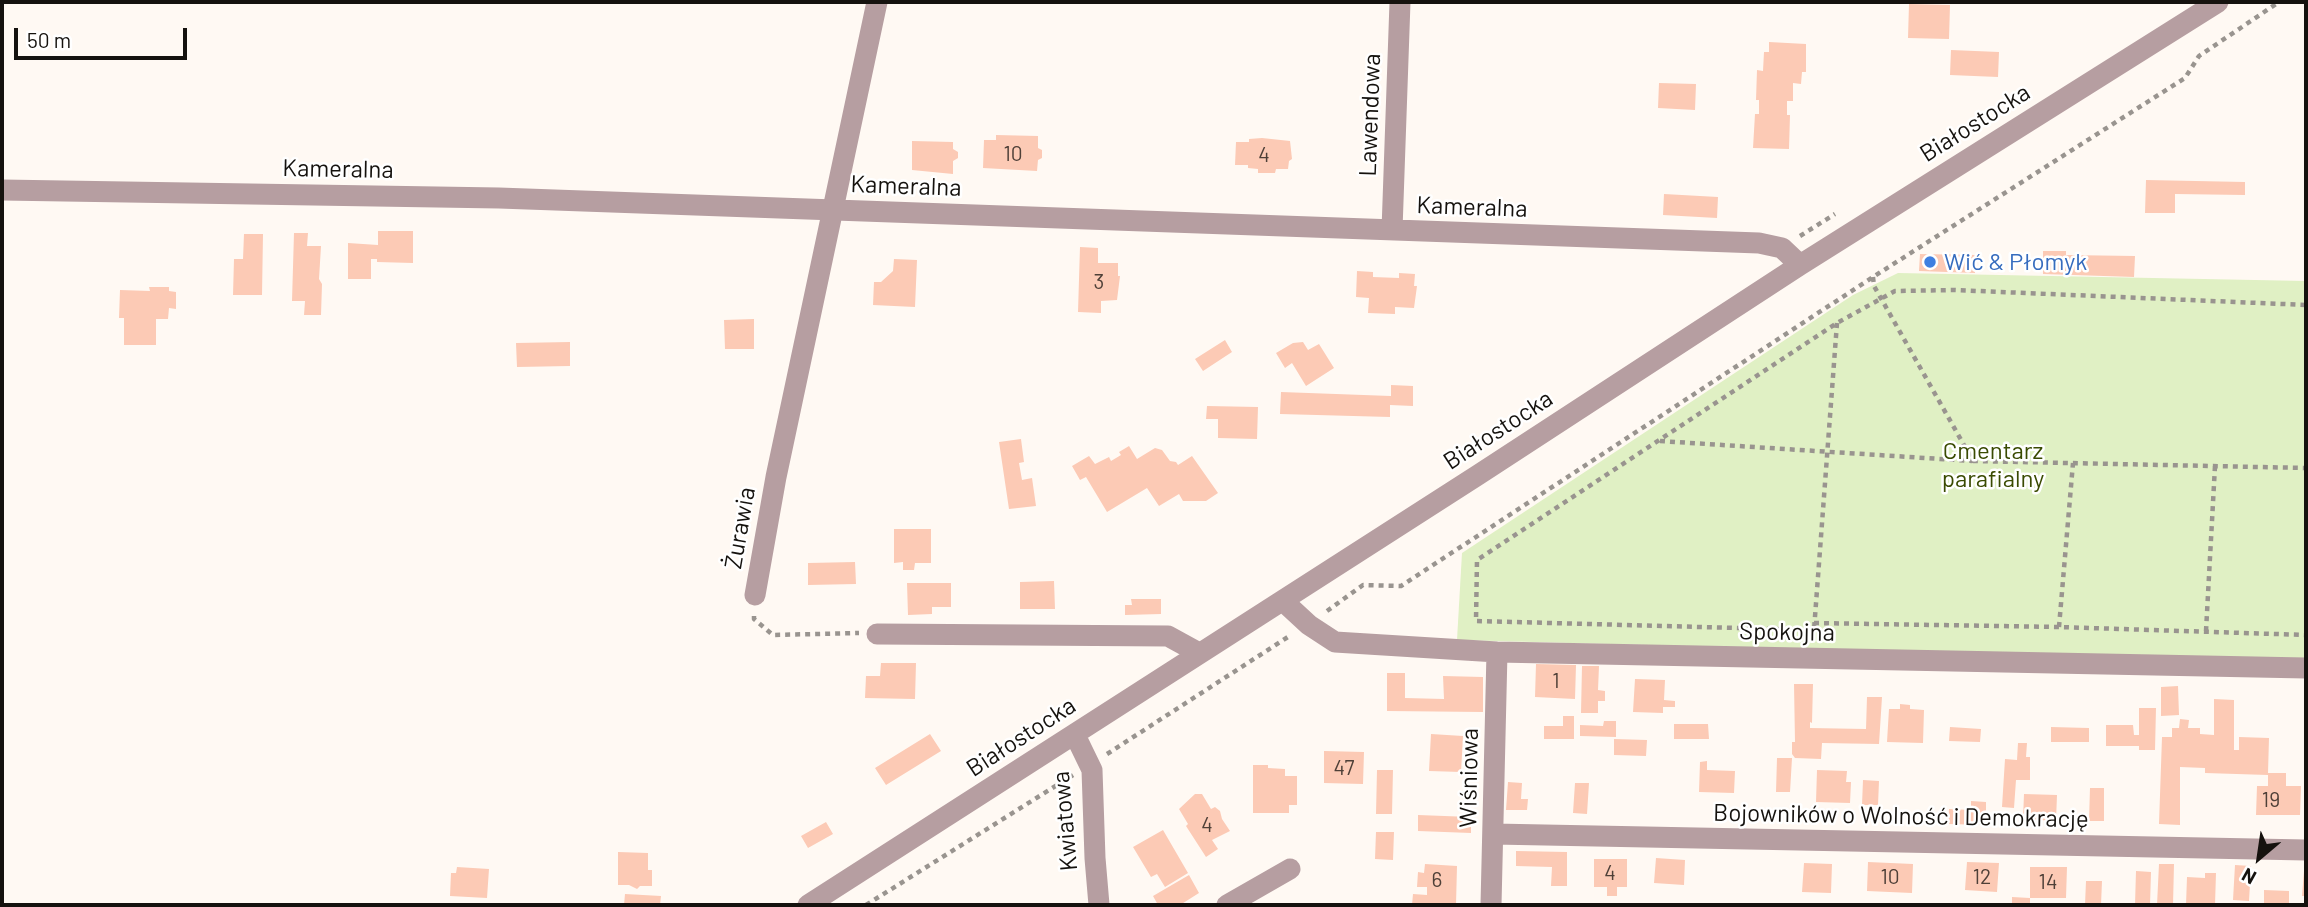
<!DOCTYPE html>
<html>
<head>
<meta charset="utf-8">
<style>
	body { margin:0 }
	#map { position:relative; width:2308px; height:907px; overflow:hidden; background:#fff9f3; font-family:Barlow,sans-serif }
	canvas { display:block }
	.frame { position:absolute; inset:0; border:4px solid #15120e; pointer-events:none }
	.north { position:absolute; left:2224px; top:823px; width:70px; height:70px; -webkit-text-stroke:5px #fff; paint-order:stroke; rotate:209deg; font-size:19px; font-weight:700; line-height:28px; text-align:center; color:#15120e }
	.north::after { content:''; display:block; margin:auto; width:24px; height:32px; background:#15120e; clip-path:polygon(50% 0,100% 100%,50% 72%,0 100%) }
	.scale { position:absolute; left:14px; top:28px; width:173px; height:32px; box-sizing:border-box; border:4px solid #15120e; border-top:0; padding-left:9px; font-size:21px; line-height:24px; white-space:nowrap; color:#15120e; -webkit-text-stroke:5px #fff; paint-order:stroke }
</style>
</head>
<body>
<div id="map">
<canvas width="2308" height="907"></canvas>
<div class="frame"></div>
<div class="north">N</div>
<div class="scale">50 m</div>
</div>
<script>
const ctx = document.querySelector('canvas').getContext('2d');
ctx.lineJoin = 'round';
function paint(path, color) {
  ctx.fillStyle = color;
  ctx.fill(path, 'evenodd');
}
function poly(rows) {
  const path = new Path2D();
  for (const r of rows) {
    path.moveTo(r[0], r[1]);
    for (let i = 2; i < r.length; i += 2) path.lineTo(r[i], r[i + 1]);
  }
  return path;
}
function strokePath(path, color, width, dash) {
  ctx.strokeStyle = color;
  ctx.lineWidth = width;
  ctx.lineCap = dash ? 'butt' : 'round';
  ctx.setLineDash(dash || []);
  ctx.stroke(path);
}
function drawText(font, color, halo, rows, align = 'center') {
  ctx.font = font + ' Barlow,sans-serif';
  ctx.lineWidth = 5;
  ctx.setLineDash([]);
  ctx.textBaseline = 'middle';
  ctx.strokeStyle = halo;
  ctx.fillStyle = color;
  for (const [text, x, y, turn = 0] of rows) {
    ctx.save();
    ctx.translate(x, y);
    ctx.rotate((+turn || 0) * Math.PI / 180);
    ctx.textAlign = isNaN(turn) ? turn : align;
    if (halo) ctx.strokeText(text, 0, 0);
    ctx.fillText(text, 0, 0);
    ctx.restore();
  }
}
const green = poly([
	[1898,273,2306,281,2306,660,1988,654,1457,640,1462,553,1853,295]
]);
const building = poly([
	[1909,4,1950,5,1949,39,1908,38],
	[1769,42,1806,44,1806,72,1802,72,1801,84,1793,83,1793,101,1787,101,1787,115,1790,115,1789,149,1753,148,1755,114,1759,114,1759,100,1756,100,1757,70,1763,71,1764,52,1769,52],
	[1951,50,1999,52,1998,77,1950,75],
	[1659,83,1696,84,1695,110,1658,108],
	[996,135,1038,136,1038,148,1042,150,1042,158,1038,160,1037,171,983,168,984,140,996,140],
	[1262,138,1290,141,1292,159,1289,161,1288,169,1276,169,1275,173,1258,173,1258,169,1248,168,1248,165,1235,165,1236,142,1249,142,1249,139],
	[912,141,953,142,953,149,958,152,958,158,953,161,953,174,912,170],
	[2146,180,2245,182,2245,195,2175,194,2175,213,2145,213],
	[1664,194,1718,197,1717,218,1663,215],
	[378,231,413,231,413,263,377,262,377,259,371,259,371,279,348,279,348,243,378,245],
	[294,233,308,233,307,246,321,246,319,279,322,284,321,315,304,315,305,301,292,301],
	[244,234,263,234,262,295,233,295,234,259,243,259],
	[1080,247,1098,248,1098,263,1118,263,1118,276,1120,276,1117,300,1101,301,1101,313,1078,312],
	[2043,251,2066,251,2066,255,2135,256,2134,277,2043,274],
	[1920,254,1976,255,1975,273,1919,271],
	[894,259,917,260,915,307,873,305,874,282,881,282,893,271],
	[1357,271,1373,272,1373,277,1399,278,1399,273,1415,274,1414,286,1417,286,1414,308,1395,307,1395,314,1368,313,1369,298,1356,297],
	[149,287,169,287,169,291,176,292,176,309,169,308,168,319,156,319,156,345,124,345,124,318,119,318,120,290,150,291],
	[754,319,754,349,725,349,724,320],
	[1225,340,1232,352,1203,371,1195,359],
	[570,342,570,366,517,367,516,343],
	[1303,342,1308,350,1319,344,1334,368,1306,386,1292,363,1285,368,1276,353,1293,343],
	[1391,385,1413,386,1413,406,1390,405,1390,417,1280,414,1281,392,1391,396],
	[1207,406,1258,407,1257,439,1218,438,1218,419,1206,419],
	[1021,439,1024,462,1019,463,1022,480,1032,478,1036,506,1009,509,999,442],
	[1129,446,1137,459,1155,448,1162,450,1170,461,1176,462,1178,465,1192,456,1218,493,1206,501,1183,501,1179,494,1159,506,1147,488,1107,512,1086,477,1080,480,1072,466,1089,456,1095,464,1109,457,1111,461,1121,455,1119,452],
	[894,529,931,529,931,563,915,563,914,570,903,570,903,562,894,563],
	[855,562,856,584,808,585,808,563],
	[1054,581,1055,609,1020,609,1020,582],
	[907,583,951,583,951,607,932,607,932,614,908,615],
	[1131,599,1161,599,1161,614,1125,615,1125,605,1132,605],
	[881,663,916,663,915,699,865,698,866,676,880,676],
	[1536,664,1576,665,1575,699,1535,697],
	[1582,666,1599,666,1598,690,1605,691,1605,701,1598,701,1598,713,1581,713],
	[1387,673,1405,673,1405,698,1444,699,1443,676,1483,677,1483,712,1387,711],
	[1635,679,1665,680,1664,700,1675,701,1675,707,1663,707,1663,713,1633,712],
	[1794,684,1813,684,1812,723,1810,722,1810,728,1866,729,1867,697,1882,697,1879,744,1822,743,1821,759,1795,758,1792,754,1792,742,1795,742],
	[2178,686,2179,715,2161,716,2161,687],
	[2214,699,2234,700,2234,750,2239,750,2239,737,2269,738,2268,773,2286,773,2286,786,2301,786,2300,815,2256,815,2257,786,2268,786,2268,775,2205,773,2205,768,2180,767,2180,825,2159,824,2162,737,2172,737,2172,728,2179,728,2180,719,2189,720,2188,728,2200,728,2200,734,2214,735],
	[1900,704,1910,705,1910,709,1924,710,1923,743,1887,742,1889,709,1900,709],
	[2139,708,2156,708,2155,750,2139,750,2139,746,2106,746,2106,725,2133,725,2134,735,2139,735],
	[1563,716,1574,716,1574,739,1544,739,1544,726,1563,726],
	[1604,721,1616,721,1616,737,1580,736,1580,725,1603,726],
	[1674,724,1708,724,1709,739,1674,739],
	[1950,727,1981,729,1980,742,1949,741],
	[2051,727,2089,728,2089,742,2051,742],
	[930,734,941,751,886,785,875,768],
	[1431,734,1463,736,1461,772,1429,771],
	[1614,739,1647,740,1646,756,1614,755],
	[2018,743,2027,743,2026,757,2030,757,2030,780,2016,780,2014,808,2002,807,2005,759,2017,760],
	[1324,751,1364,752,1363,784,1324,783],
	[1777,758,1792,758,1790,792,1776,792],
	[1707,761,1707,770,1735,771,1734,793,1699,792,1700,762],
	[1253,765,1268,765,1268,768,1285,769,1285,776,1297,776,1297,805,1289,805,1289,813,1253,813],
	[1377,770,1393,770,1392,814,1376,814],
	[1817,770,1847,771,1846,782,1851,782,1850,803,1816,802],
	[1863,780,1879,781,1878,805,1862,805],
	[1508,782,1522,783,1521,799,1528,799,1527,810,1506,810],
	[1575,783,1589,783,1587,814,1573,813],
	[2090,788,2104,788,2104,821,2089,821],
	[1195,794,1202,794,1211,809,1215,807,1220,811,1222,819,1230,831,1212,840,1218,849,1206,857,1186,826,1188,824,1179,809],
	[2024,794,2057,795,2056,821,2023,819],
	[1971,801,1986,802,1986,825,1948,824,1949,809,1971,810],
	[1418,815,1471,817,1471,833,1418,831],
	[826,822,833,834,808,848,801,836],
	[1163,830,1188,873,1165,887,1157,874,1151,877,1133,847],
	[1376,832,1394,832,1393,860,1375,859],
	[1516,851,1567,852,1567,886,1551,886,1552,867,1516,866],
	[618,852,648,853,648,870,652,870,652,886,640,886,637,889,629,885,618,885],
	[1656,858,1685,860,1684,885,1654,883],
	[1594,859,1627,859,1627,887,1617,887,1617,896,1607,896,1607,887,1594,887],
	[1868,862,1913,864,1912,893,1867,891],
	[1967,862,1999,863,1997,892,1965,890],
	[1804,863,1832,864,1831,893,1802,892],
	[1425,864,1457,866,1456,905,1412,905,1413,894,1427,895,1427,887,1417,887,1418,872,1424,873],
	[2159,864,2174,864,2173,905,2157,905],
	[2235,865,2251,866,2249,901,2233,900],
	[457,867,489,869,487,898,450,896,451,873,456,873],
	[2030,867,2067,867,2066,898,2030,898],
	[2136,871,2151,872,2150,905,2135,905],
	[2304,871,2306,871,2306,896,2302,896],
	[2205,873,2216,873,2215,905,2186,905,2187,877,2205,878],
	[1189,875,1199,893,1180,905,1158,905,1153,896],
	[2086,881,2102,881,2101,905,2085,905],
	[2264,890,2289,891,2289,905,2264,905],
	[625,894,661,896,660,905,624,905],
	[2012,897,2030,898,2030,905,2012,905]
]);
const path = poly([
	[1800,236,1835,214],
	[1873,277,1874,286,1973,461,2306,468],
	[1837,323,1814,630,1476,621,1477,560,1837,323,1895,291,1955,290,2306,305],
	[1660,441,1972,461],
	[1327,611,1363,585,1401,586,1873,277,2185,78,2199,56,2279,2],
	[754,616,754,619,773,635,859,633],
	[1814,623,2059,627,2306,635],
	[2059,627,2073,463],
	[2206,631,2215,466],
	[1107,754,1291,635],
	[866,905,1073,775]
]);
const minor = poly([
	[2,190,499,198,1759,243,1782,248,1800,265],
	[1392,230,1400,2],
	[755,595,776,477,877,2],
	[1283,601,1309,625,1335,642,1497,652,2306,668],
	[877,634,1168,636,1199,653],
	[1075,735,1092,770,1095,858,1099,905],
	[1494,834,2306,850],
	[808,905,1478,475,1800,265,2218,2],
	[1227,905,1290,869],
	[1491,905,1497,652]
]);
const markers = [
	[1930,262,7,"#3f7fe0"]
];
const numberNames = [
	["10",1013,154],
	["4",1264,155],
	["3",1099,282],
	["1",1556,681],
	["47",1344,768],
	["19",2271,800],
	["4",1207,825],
	["4",1610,873],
	["10",1890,877],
	["12",1982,877],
	["6",1437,880],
	["14",2048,882]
];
const streetNames = [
	["Lawendowa",1370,115,-88],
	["Białostocka",1975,123,-32],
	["Kameralna",338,169,1],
	["Kameralna",906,186,2],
	["Kameralna",1472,207,2],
	["Białostocka",1498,430,-33],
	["Żurawia",740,528,-80],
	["Spokojna",1787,632,1],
	["Białostocka",1021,737,-33],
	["Wiśniowa",1469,778,-89],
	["Bojowników o Wolność i Demokrację",1901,816,1],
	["Kwiatowa",1065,821,-95]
];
const shopNames = [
	["Wić & Płomyk",1944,262]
];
const parkNames = [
	["Cmentarz",1993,451],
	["parafialny",1993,479]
];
paint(green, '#e0f0c4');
paint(building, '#fccab5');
strokePath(path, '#99948f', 4.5, [5, 5]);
strokePath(minor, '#b69ea1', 21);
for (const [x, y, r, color] of markers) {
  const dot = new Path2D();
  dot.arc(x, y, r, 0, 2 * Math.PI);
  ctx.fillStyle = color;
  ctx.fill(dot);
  strokePath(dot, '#fff', 2.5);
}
drawText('21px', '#4f4038', null, numberNames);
drawText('24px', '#15120e', '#fff', streetNames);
drawText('24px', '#366cbe', '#fff', shopNames, 'left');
drawText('24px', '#3a4b02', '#fff', parkNames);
</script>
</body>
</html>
